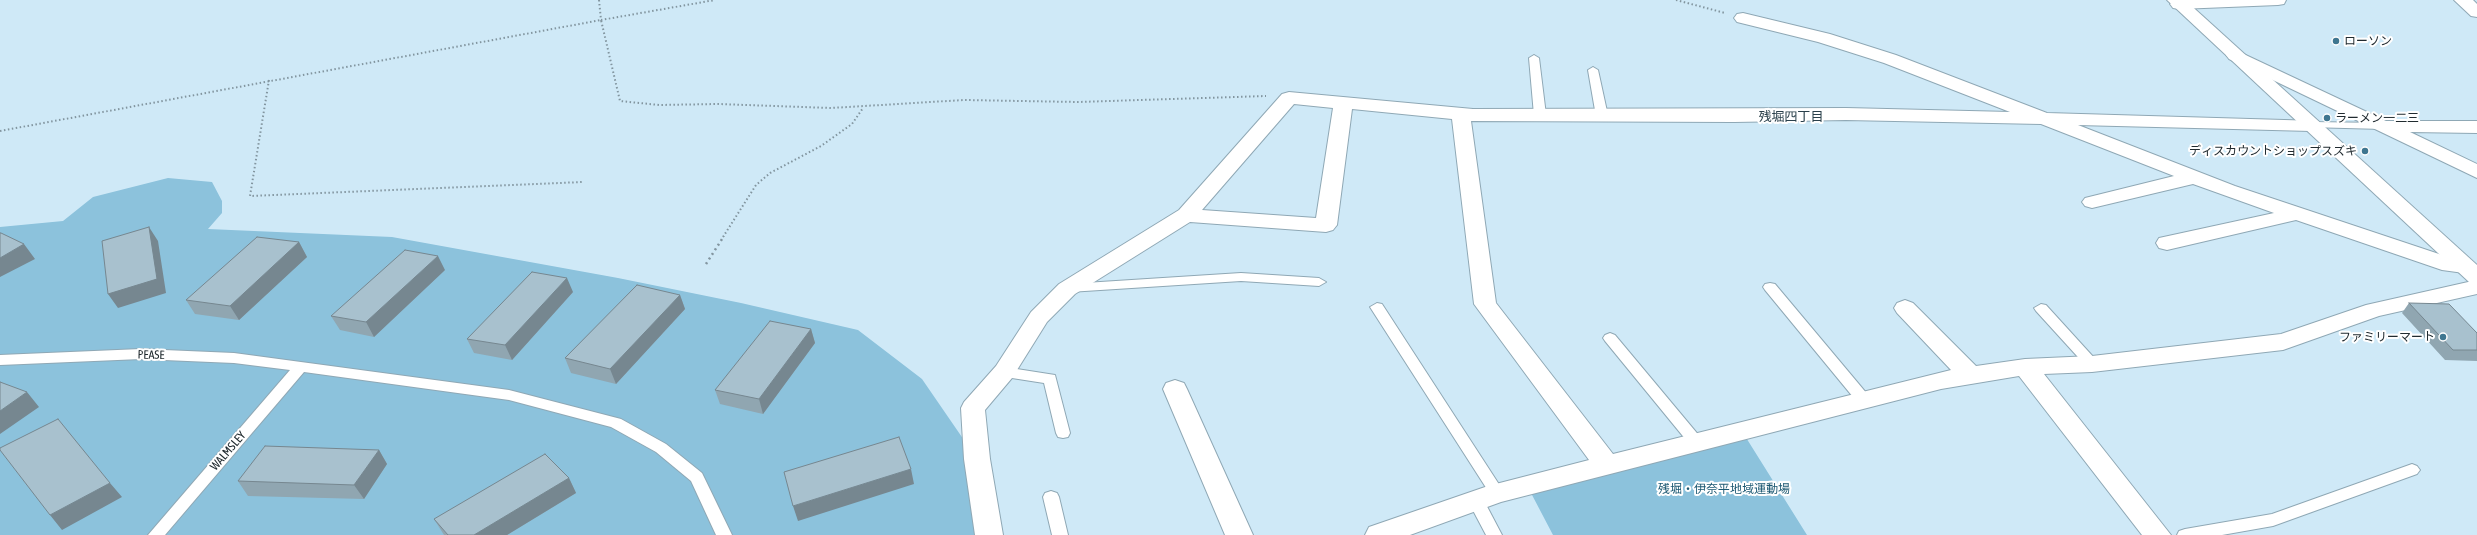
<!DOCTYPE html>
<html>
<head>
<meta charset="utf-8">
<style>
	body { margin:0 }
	canvas { display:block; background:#cfe9f7 }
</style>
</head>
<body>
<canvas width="2477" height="535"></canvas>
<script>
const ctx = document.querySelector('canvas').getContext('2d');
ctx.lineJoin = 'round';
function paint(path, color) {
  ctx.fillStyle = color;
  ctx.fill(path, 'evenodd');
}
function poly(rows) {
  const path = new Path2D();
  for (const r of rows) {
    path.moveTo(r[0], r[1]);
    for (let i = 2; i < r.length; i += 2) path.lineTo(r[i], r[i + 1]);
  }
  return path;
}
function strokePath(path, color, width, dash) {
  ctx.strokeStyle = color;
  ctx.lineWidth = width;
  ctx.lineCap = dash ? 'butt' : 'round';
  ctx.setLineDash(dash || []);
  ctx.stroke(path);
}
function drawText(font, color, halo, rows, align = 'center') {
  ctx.font = font + ' "Asap Condensed","Noto Sans JP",sans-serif';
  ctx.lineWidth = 4;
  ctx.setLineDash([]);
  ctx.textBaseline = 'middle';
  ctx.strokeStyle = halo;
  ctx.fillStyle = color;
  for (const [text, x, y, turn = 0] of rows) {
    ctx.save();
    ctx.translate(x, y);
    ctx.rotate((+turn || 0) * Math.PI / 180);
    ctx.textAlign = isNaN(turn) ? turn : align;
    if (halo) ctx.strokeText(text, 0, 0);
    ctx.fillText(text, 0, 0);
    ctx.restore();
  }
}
const green = poly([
	[168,178,212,182,222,201,222,213,208,229,392,237,618,278,741,303,858,330,922,379,977,459,989,535,0,535,0,227,63,221,93,197],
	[1745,436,1807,535,1553,535,1531,493]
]);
const pathFar1 = poly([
	[599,0,601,20,715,0],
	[1676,0,1725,13],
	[269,80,250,196,583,182],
	[0,131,601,20,620,101,659,105,718,104,831,108,964,100,1078,102,1266,96],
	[723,237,756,185,770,173,821,146,852,124,863,108]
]);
const path = poly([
	[706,264,724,236]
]);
const service = poly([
	[1534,55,1539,58,1546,115,1540,118,1534,115,1529,58,1534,55],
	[1593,67,1598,70,1608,116,1602,119,1596,116,1588,70,1593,67],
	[2311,122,2383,123,2389,126,2383,129,2307,127,2305,125,2307,123,2311,122],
	[1241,273,1319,278,1326,282,1319,286,1241,281,1069,292,1062,288,1069,284,1241,273],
	[1770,283,1775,284,1868,395,1870,399,1868,403,1858,403,1765,290,1763,287,1765,284,1770,283],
	[1377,303,1382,304,1502,489,1505,493,1502,497,1497,499,1492,497,1370,307,1377,303],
	[2041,304,2046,305,2097,361,2099,364,2097,367,2087,367,2036,311,2034,308,2041,304],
	[1610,333,1615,335,1701,438,1703,442,1701,446,1691,446,1605,341,1603,338,1605,335,1610,333],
	[141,349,234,353,509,390,621,419,666,444,702,473,732,535,716,535,691,481,656,452,611,427,509,400,304,372,165,535,148,535,290,370,234,363,141,359,0,365,0,355,141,349],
	[1004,367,1055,375,1070,433,1068,437,1063,438,1058,437,1056,433,1044,383,999,376,997,372,999,368,1004,367],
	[2412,464,2417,466,2420,470,2417,474,2273,526,2222,535,2177,535,2179,531,2185,529,2272,514,2412,464],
	[1051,491,1057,493,1059,497,1068,535,1052,535,1043,497,1045,493,1051,491],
	[1475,493,1481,495,1502,535,1486,535,1467,499,1469,495,1475,493]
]);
const minor = poly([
	[2175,0,2286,0,2284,4,2278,5,2179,9,2173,8,2170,4,2175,0],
	[2454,0,2473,0,2477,4,2477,17,2471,16,2454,0],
	[1743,13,1830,34,1896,55,2047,113,2318,121,2321,125,2318,129,2311,131,2078,125,2235,186,2445,256,2472,261,2475,266,2472,271,2464,273,2442,270,2296,220,2167,250,2159,248,2156,243,2159,238,2274,213,2193,184,2092,208,2085,206,2082,202,2085,198,2174,176,2041,124,1846,120,1734,122,1471,121,1496,303,1613,454,1951,370,1897,313,1894,308,1897,303,1905,300,1913,303,1976,366,2025,359,2092,356,2281,334,2366,305,2477,280,2477,294,2379,316,2283,350,2092,372,2044,374,2171,535,2142,535,2019,376,1941,389,1501,502,1410,535,1365,535,1369,527,1488,486,1589,460,1474,304,1452,119,1352,109,1337,225,1333,230,1326,232,1190,222,1075,294,1047,322,1012,378,985,410,990,459,1003,535,975,535,964,459,961,408,964,402,996,366,1031,312,1059,284,1179,210,1282,94,1289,92,1473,109,1846,108,2010,112,1884,63,1818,42,1737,22,1734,18,1737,14,1743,13],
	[1294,104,1333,108,1316,218,1202,210,1294,104],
	[2235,50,2386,121,2477,121,2477,133,2410,132,2477,164,2477,178,2229,59,2226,55,2229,51,2235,50],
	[1175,380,1184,383,1187,389,1253,535,1225,535,1163,389,1166,383,1175,380]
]);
const tertiary = poly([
	[2167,0,2185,0,2477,265,2477,284,2469,282,2167,0]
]);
const wall = poly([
	[299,242,307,257,239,320,195,314,186,300],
	[445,270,374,337,340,330,331,316],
	[573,292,512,360,474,353,467,339],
	[680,295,685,309,616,384,571,373,565,358],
	[2409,303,2477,333,2477,361,2445,360,2402,313],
	[811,329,815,343,763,414,720,404,715,390],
	[379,450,387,464,364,499,248,496,238,481],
	[569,478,576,493,507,535,444,535,434,519]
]);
const shadedWall = poly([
	[149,227,158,241,166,293,118,308,108,294],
	[299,242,307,257,239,320,230,306],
	[24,244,35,259,0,277,0,258],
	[438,256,445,270,374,337,366,322],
	[567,278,573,292,512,360,505,345],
	[680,295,685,309,616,384,610,369],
	[811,329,815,343,763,414,759,399],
	[27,392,39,407,0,434,0,411],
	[379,450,387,464,364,499,354,485],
	[911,469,914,484,798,521,793,506],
	[569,478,576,493,507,535,474,535],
	[110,483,122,497,62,530,50,515]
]);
const building = poly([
	[149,227,157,279,108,294,102,241,149,227],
	[0,233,1,233,24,244,0,258,0,233],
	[257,237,299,242,230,306,186,300,257,237],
	[405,250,438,256,366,322,331,316,405,250],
	[532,272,567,278,505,345,467,339,532,272],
	[637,285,680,295,610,369,565,358,637,285],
	[2409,303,2449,304,2477,333,2477,350,2453,350,2409,303],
	[770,321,811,329,759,399,715,390,770,321],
	[0,382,27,392,0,411,0,382],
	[58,419,110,483,50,515,0,450,0,448,58,419],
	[899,437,911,469,793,506,784,472,899,437],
	[265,446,379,450,354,485,238,481,265,446],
	[545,454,569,478,474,535,448,535,434,519,545,454]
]);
const markers = [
	[2336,41,4,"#3e7690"],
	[2327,118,4,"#3e7690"],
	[2365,151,4,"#3e7690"],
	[2443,337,4,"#3e7690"]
];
const poiNames = [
	["ローソン",2344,41],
	["ラーメン一二三",2335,118],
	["ディスカウントショップスズキ",2357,151,"right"],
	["ファミリーマート",2435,337,"right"]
];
const streetNames = [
	["PEASE",151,355,1],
	["WALMSLEY",228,451,-49]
];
const parkNames = [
	["残堀・伊奈平地域運動場",1724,489]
];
const neighbourhoodNames = [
	["残堀四丁目",1791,117]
];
paint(green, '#8cc2dc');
strokePath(service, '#8fa8b5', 2);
strokePath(minor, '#8fa8b5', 2);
strokePath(tertiary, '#8fa8b5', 2);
strokePath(pathFar1, '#82959f', 2, [1.5, 2.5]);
strokePath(path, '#82959f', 2.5, [2, 3.5]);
paint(service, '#fff');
paint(minor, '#fff');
paint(tertiary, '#fff');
paint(wall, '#90a6b1');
paint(shadedWall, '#768790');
paint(building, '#a8c1ce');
strokePath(building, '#768790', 1);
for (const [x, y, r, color] of markers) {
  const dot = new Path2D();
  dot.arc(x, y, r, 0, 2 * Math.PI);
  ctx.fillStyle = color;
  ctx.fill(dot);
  strokePath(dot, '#fff', 1.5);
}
drawText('12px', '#212b30', '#fff', poiNames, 'left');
drawText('12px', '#212b30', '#fff', streetNames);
drawText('12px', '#1b5872', '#fff', parkNames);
drawText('13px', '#2a404b', '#fff', neighbourhoodNames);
</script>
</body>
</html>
